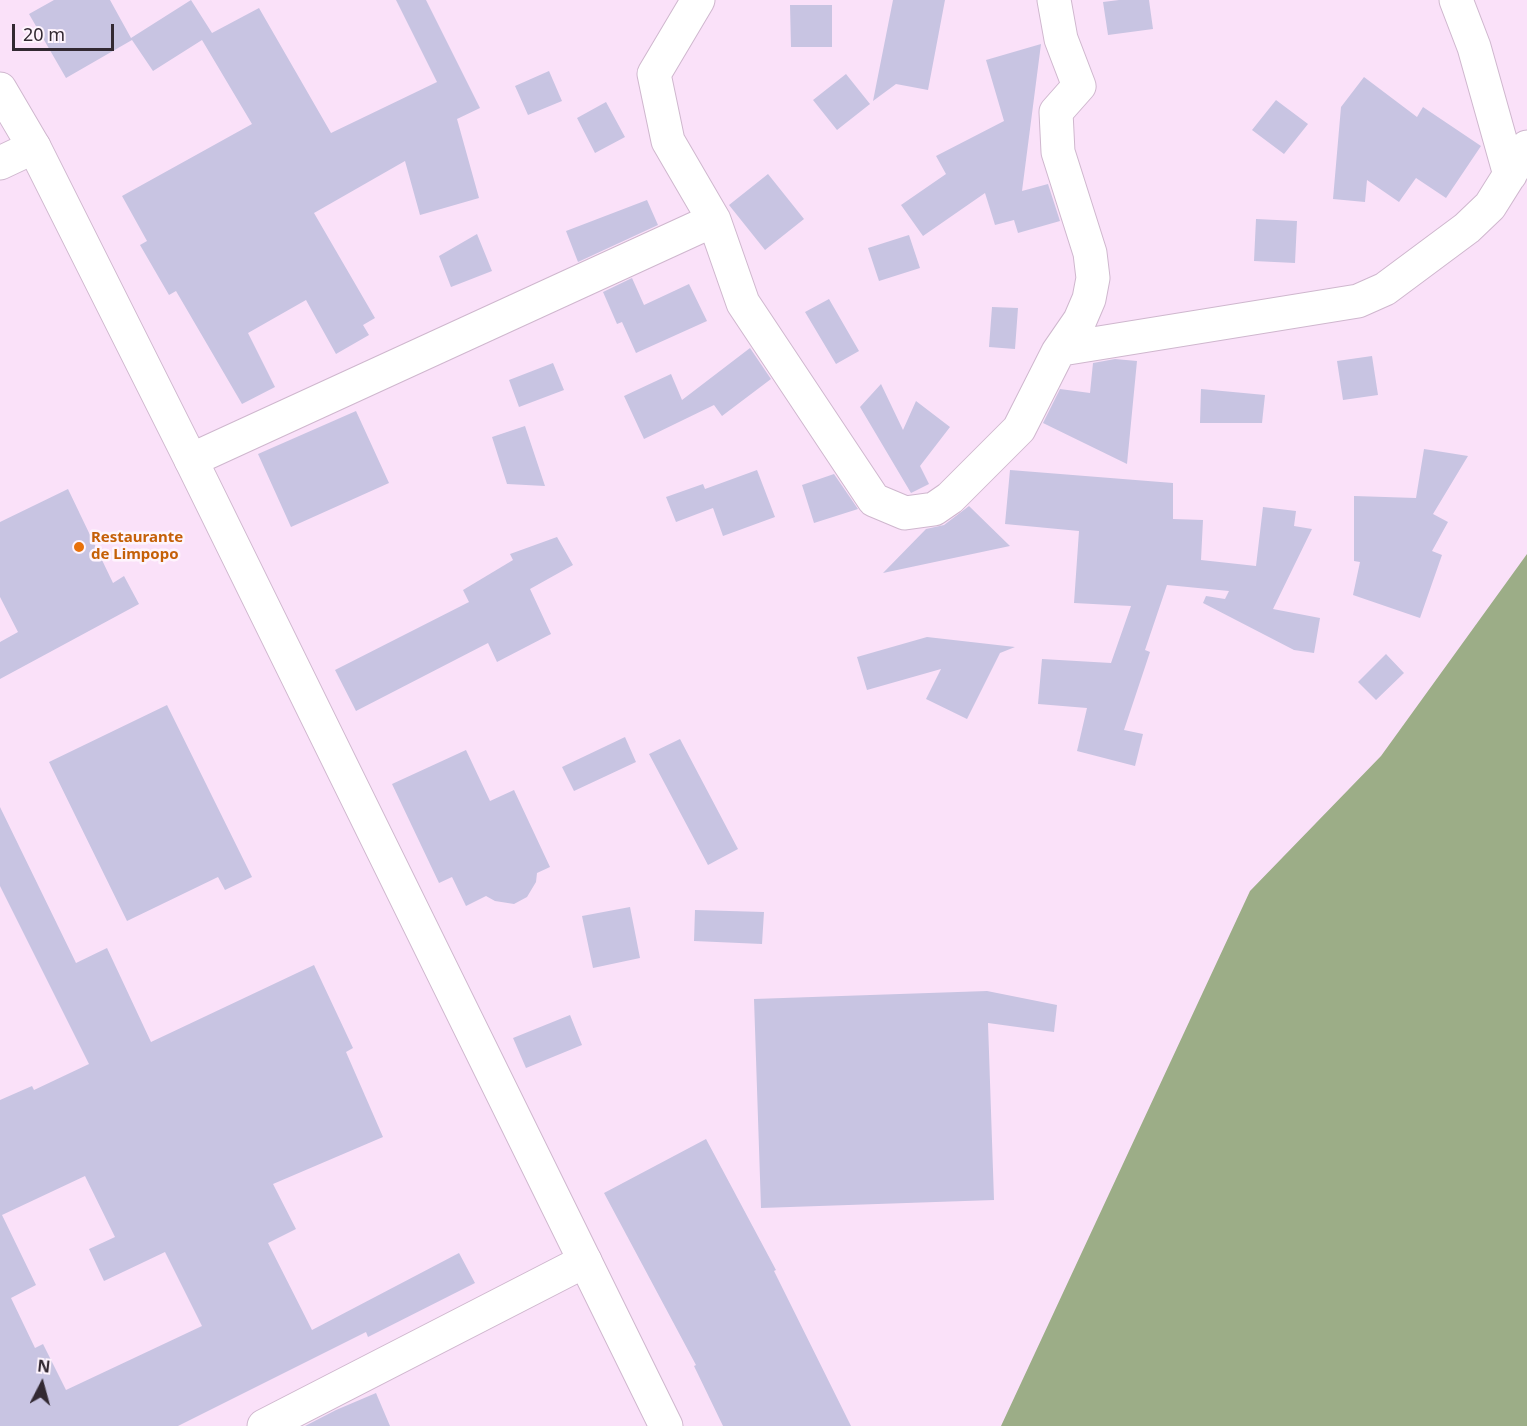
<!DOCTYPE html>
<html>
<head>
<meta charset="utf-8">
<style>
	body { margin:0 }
	#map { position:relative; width:1527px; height:1426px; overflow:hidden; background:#fae1f9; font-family:"Noto Sans",sans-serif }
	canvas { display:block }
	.north { position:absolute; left:12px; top:1354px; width:60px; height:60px; -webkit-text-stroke:4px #fef4fd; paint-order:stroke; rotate:6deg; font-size:16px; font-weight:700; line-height:24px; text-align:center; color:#322932 }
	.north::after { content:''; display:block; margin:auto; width:21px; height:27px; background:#322932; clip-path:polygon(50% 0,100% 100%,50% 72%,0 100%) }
	.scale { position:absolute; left:12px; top:24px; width:102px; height:27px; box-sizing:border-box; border:3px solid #322932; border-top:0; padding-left:8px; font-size:18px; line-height:21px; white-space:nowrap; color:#322932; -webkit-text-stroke:4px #fef4fd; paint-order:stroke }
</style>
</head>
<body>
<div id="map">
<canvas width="1527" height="1426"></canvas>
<div class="north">N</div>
<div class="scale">20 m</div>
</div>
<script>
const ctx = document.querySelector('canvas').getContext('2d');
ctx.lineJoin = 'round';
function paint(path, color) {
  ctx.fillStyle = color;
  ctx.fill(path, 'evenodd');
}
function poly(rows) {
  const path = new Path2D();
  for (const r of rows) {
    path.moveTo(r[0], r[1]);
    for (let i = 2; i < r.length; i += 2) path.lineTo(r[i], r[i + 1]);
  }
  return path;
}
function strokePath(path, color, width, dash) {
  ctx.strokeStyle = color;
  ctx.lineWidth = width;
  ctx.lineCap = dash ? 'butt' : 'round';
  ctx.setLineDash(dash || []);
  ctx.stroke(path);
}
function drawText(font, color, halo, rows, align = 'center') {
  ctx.font = font + ' "Noto Sans",sans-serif';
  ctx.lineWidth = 5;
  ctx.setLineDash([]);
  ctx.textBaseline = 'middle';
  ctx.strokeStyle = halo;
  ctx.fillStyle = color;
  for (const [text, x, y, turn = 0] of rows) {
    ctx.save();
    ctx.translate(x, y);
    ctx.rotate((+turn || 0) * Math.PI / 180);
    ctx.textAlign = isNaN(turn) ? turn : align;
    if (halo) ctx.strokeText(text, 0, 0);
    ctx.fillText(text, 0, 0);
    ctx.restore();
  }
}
const forest = poly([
	[1527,554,1527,1426,1001,1426,1250,891,1381,756]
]);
const building = poly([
	[54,0,110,0,131,38,191,0,212,33,259,8,331,133,437,82,396,0,426,0,480,108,457,119,479,198,420,215,405,161,314,213,375,318,363,325,369,335,336,354,306,300,248,333,275,387,242,404,176,291,169,295,140,245,147,241,122,196,252,124,202,40,153,71,132,40,66,78,29,14],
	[893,0,945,0,928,90,896,84,873,101],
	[1119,0,1149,0,1153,29,1108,35,1103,2],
	[790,5,832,5,832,47,791,47],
	[1041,44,1022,191,1048,184,1060,221,1018,233,1014,220,995,225,985,193,923,236,901,205,946,174,936,156,1004,121,986,60],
	[549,71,562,101,528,115,515,86],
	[846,74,870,104,837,130,813,100],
	[1364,77,1417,117,1423,107,1481,146,1446,198,1416,178,1399,202,1367,180,1365,202,1333,199,1341,107],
	[1276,100,1308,124,1284,154,1252,130],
	[606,102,625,137,595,153,577,118],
	[768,174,804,219,765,250,729,205],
	[647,200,658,225,578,262,566,231],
	[1256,219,1297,221,1295,263,1254,261],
	[477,234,492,271,451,287,439,256],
	[909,235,920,268,879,281,868,248],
	[632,278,644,305,689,284,707,321,636,353,622,322,617,324,603,292],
	[829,299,859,351,836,364,805,312],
	[992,307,1018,308,1015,349,989,347],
	[750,348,771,379,722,416,714,405,644,439,624,396,671,374,682,400],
	[1372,356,1378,395,1343,400,1337,361],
	[1115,359,1137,361,1127,464,1043,423,1060,389,1090,393,1093,363],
	[553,363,564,390,519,407,509,380],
	[881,384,903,430,916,401,950,427,920,466,929,484,911,493,860,407],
	[1201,389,1265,395,1262,423,1200,423],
	[356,411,389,483,291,527,258,454],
	[525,426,545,486,507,484,492,437],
	[1424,449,1468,456,1433,514,1448,522,1432,551,1442,555,1420,618,1353,595,1360,562,1354,561,1354,496,1416,498],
	[757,470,775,517,723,536,713,508,676,522,666,497,703,484,705,489],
	[1010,470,1173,483,1173,519,1203,520,1201,560,1256,566,1263,507,1296,511,1294,526,1312,529,1273,609,1320,618,1314,653,1294,650,1203,603,1206,596,1225,599,1229,591,1167,585,1145,650,1150,652,1124,730,1143,734,1135,766,1077,751,1087,708,1038,704,1042,659,1111,663,1131,606,1074,603,1079,531,1005,524],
	[834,474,858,509,814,523,802,485],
	[68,489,113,583,124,576,139,604,0,679,0,642,18,632,0,597,0,522],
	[969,506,1010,546,883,573,926,529,944,525],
	[557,537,573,565,530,589,551,634,497,662,488,643,356,711,335,670,469,602,463,590,513,560,510,554],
	[927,637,1015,647,1000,653,967,719,926,699,941,669,867,690,857,657],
	[1386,654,1404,673,1376,700,1358,682],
	[167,705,252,877,225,890,218,877,127,921,49,762],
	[625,737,636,762,574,791,562,767],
	[680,739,738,849,708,865,649,754],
	[466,750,490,801,514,790,550,867,537,873,536,882,527,897,514,904,495,901,486,896,466,906,452,877,439,883,392,784],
	[0,807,76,963,107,948,151,1042,314,965,353,1048,346,1052,383,1137,273,1184,296,1229,268,1243,312,1330,459,1253,475,1283,368,1337,366,1332,178,1426,0,1426,0,1100,32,1086,34,1090,89,1064,0,886],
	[85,1176,115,1237,89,1249,104,1281,165,1252,202,1326,66,1390,43,1344,35,1348,11,1298,36,1285,2,1215],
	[630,907,640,958,593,968,582,916],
	[695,910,764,912,762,944,694,941],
	[987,991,1057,1005,1054,1032,988,1023,994,1200,761,1208,754,999],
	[570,1015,582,1045,526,1068,513,1038],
	[706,1139,776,1270,774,1271,851,1426,723,1426,694,1366,696,1365,604,1193],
	[376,1393,390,1426,305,1426,336,1410]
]);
const street = poly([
	[1456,0,1474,47,1510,175],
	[0,163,34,147],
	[714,220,743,303,874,500,905,513,934,509,950,498,1019,429,1058,352,1080,320,1089,299,1093,278,1090,253,1058,152,1056,112,1079,86,1061,39,1054,0],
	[1062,349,1358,301,1385,289,1467,228,1490,206,1527,147],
	[191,460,714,220,668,141,654,74,698,0],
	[264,1426,585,1261]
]);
const highway = poly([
	[0,89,34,147,191,460,666,1426]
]);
const markers = [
	[79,547,6,"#e8710a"]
];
const foodNames = [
	["Restaurante",91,538],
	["de Limpopo",91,555]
];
paint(forest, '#9cad87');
paint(building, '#c8c4e2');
strokePath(street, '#cfb7ce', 35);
strokePath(highway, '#cfb7ce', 35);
strokePath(street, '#fff', 33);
strokePath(highway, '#fff', 33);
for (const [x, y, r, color] of markers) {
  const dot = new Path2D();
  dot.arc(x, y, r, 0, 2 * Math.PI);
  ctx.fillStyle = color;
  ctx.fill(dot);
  strokePath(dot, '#fef4fd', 2);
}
drawText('bold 15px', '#c56008', '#fef4fd', foodNames, 'left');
</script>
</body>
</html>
